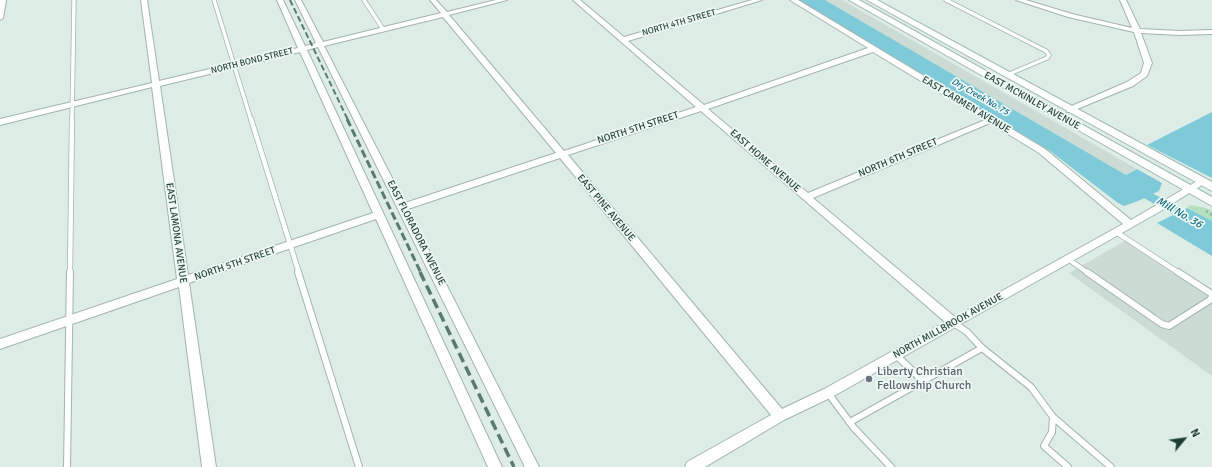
<!DOCTYPE html>
<html>
<head>
<meta charset="utf-8">
<style>
	body { margin:0 }
	#map { position:relative; width:1212px; height:467px; overflow:hidden; background:#deece6; font-family:Signika,sans-serif }
	canvas { display:block }
	.north { position:absolute; left:1164px; top:419px; width:40px; height:40px; -webkit-text-stroke:3px #eff8f4; paint-order:stroke; rotate:61deg; font-size:11px; font-weight:700; line-height:16px; text-align:center; color:#1e3e35 }
	.north::after { content:''; display:block; margin:auto; width:14px; height:18px; background:#1e3e35; clip-path:polygon(50% 0,100% 100%,50% 72%,0 100%) }
</style>
</head>
<body>
<div id="map">
<canvas width="1212" height="467"></canvas>
<div class="north">N</div>
</div>
<script>
const ctx = document.querySelector('canvas').getContext('2d');
ctx.lineJoin = 'round';
function paint(path, color) {
  ctx.fillStyle = color;
  ctx.fill(path, 'evenodd');
}
function poly(rows) {
  const path = new Path2D();
  for (const r of rows) {
    path.moveTo(r[0], r[1]);
    for (let i = 2; i < r.length; i += 2) path.lineTo(r[i], r[i + 1]);
  }
  return path;
}
function strokePath(path, color, width, dash) {
  ctx.strokeStyle = color;
  ctx.lineWidth = width;
  ctx.lineCap = dash ? 'butt' : 'round';
  ctx.setLineDash(dash || []);
  ctx.stroke(path);
}
function drawText(font, color, halo, rows, align = 'center') {
  ctx.font = font + ' Signika,sans-serif';
  ctx.lineWidth = 3.5;
  ctx.setLineDash([]);
  ctx.textBaseline = 'middle';
  ctx.strokeStyle = halo;
  ctx.fillStyle = color;
  for (const [text, x, y, turn = 0] of rows) {
    ctx.save();
    ctx.translate(x, y);
    ctx.rotate((+turn || 0) * Math.PI / 180);
    ctx.textAlign = isNaN(turn) ? turn : align;
    if (halo) ctx.strokeText(text, 0, 0);
    ctx.fillText(text, 0, 0);
    ctx.restore();
  }
}
const built = poly([
	[825,0,842,0,1137,169,1126,175],
	[1126,240,1208,293,1212,290,1212,376,1069,273]
]);
const green = poly([
	[1190,205,1206,208,1212,211,1212,221,1187,208]
]);
const water = poly([
	[798,0,825,0,1126,175,1137,169,1162,183,1159,191,1138,201,1124,206,1118,203,1050,151],
	[1212,112,1212,178,1147,145],
	[1187,208,1212,221,1212,256,1157,223]
]);
const canal = poly([
	[1134,183,1212,226,1212,237,1130,190,1128,187,1130,184,1134,183]
]);
const path = poly([
	[1206,211,1212,215]
]);
const serviceFar2 = poly([
	[214,0,251,120],
	[364,0,383,29],
	[946,0,1046,51,1049,55,1047,58,1007,75],
	[72,120,74,0]
]);
const serviceFar1 = poly([
	[251,119,299,273],
	[1116,232,1179,273],
	[1068,259,1088,273],
	[70,273,72,119]
]);
const service = poly([
	[298,272,359,467],
	[1087,272,1162,324,1169,326,1210,300,1212,297],
	[1178,272,1212,294],
	[954,323,967,332,982,348,1031,387,1053,417,1111,467],
	[896,355,924,382],
	[828,393,854,428,891,467],
	[1053,417,1052,432,1044,446,1068,467],
	[850,422,982,348],
	[67,467,70,272]
]);
const minor = poly([
	[0,0,6,0,3,18,0,20,0,0],
	[141,0,147,0,159,81,298,48,277,0,283,0,305,46,316,43,295,0,301,0,323,42,441,13,430,0,436,0,447,12,496,0,507,0,449,15,564,151,696,107,573,0,580,0,624,37,752,0,762,0,628,41,704,105,868,48,790,0,798,0,1045,149,1131,220,1199,180,1205,180,1207,182,1159,212,832,397,784,420,705,467,685,467,687,462,771,415,560,158,408,209,539,467,525,467,318,47,307,50,502,467,488,467,376,219,189,283,216,467,202,467,179,287,0,349,0,339,177,279,152,87,0,125,0,119,152,83,141,0],
	[443,17,556,153,405,203,324,46,443,17],
	[300,52,373,213,188,275,160,86,300,52],
	[873,52,985,120,808,193,708,109,873,52],
	[701,111,803,199,945,322,824,389,782,409,568,155,701,111],
	[990,123,1039,153,1123,224,955,317,813,198,990,123],
	[1016,0,1026,0,1072,14,1132,28,1120,0,1126,0,1140,29,1180,31,1212,30,1212,34,1180,35,1141,33,1152,63,1147,76,1133,86,1070,112,1067,112,1067,108,1127,82,1141,73,1144,63,1134,32,1068,17,1016,0]
]);
const secondary = poly([
	[849,0,859,0,1212,197,1212,206,849,0],
	[867,0,877,0,1212,182,1212,191,867,0]
]);
const railFar2 = poly([
	[290,0,348,120]
]);
const railFar1 = poly([
	[347,119,421,273]
]);
const rail = poly([
	[420,272,514,467]
]);
const markers = [
	[869,379,4,"#6b7280"]
];
const farStreetnames = [
	["NORTH 4TH STREET",679,23,-16],
	["NORTH BOND STREET",252,61,-14]
];
const farWaternames = [
	["Dry Creek No. 75",980,97,30]
];
const streetNames = [
	["EAST MCKINLEY AVENUE",1032,101,29],
	["EAST CARMEN AVENUE",966,105,31],
	["NORTH 5TH STREET",638,128,-18],
	["NORTH 6TH STREET",898,158,-23],
	["EAST HOME AVENUE",765,161,41],
	["EAST PINE AVENUE",606,208,50],
	["EAST LAMONA AVENUE",176,233,82],
	["EAST FLORADORA AVENUE",416,233,63],
	["NORTH 5TH STREET",235,264,-19],
	["NORTH MILLBROOK AVENUE",948,326,-29]
];
const waterNames = [
	["Mill No. 36",1179,213,30]
];
const nearWorshipnames = [
	["Liberty Christian",877,372],
	["Fellowship Church",877,386]
];
paint(built, '#ccdcd5');
paint(green, '#b4e0c0');
paint(water, '#7fcad8');
paint(canal, '#7fcad8');
strokePath(serviceFar2, '#a1b4ad', 5);
strokePath(serviceFar1, '#a1b4ad', 6);
strokePath(service, '#a1b4ad', 8);
strokePath(minor, '#a1b4ad', 2);
strokePath(secondary, '#9cb9af', 2);
strokePath(path, '#7bb4a2', 2.5, [2, 3]);
strokePath(serviceFar2, '#fff', 3.5);
strokePath(serviceFar1, '#fff', 4.5);
strokePath(service, '#fff', 6);
paint(minor, '#fff');
paint(secondary, '#fff');
strokePath(railFar2, '#587a71', 2, [6, 3]);
strokePath(railFar1, '#587a71', 3, [8, 3.5]);
strokePath(rail, '#587a71', 3.5, [10, 5]);
for (const [x, y, r, color] of markers) {
  const dot = new Path2D();
  dot.arc(x, y, r, 0, 2 * Math.PI);
  ctx.fillStyle = color;
  ctx.fill(dot);
  strokePath(dot, '#eff8f4', 1.5);
}
drawText('9px', '#1e3e35', '#eff8f4', farStreetnames);
drawText('italic 9px', '#116d80', '#eff8f4', farWaternames);
drawText('10px', '#1e3e35', '#eff8f4', streetNames);
drawText('italic 11px', '#116d80', '#eff8f4', waterNames);
drawText('12px', '#5b616d', '#eff8f4', nearWorshipnames, 'left');
</script>
</body>
</html>
